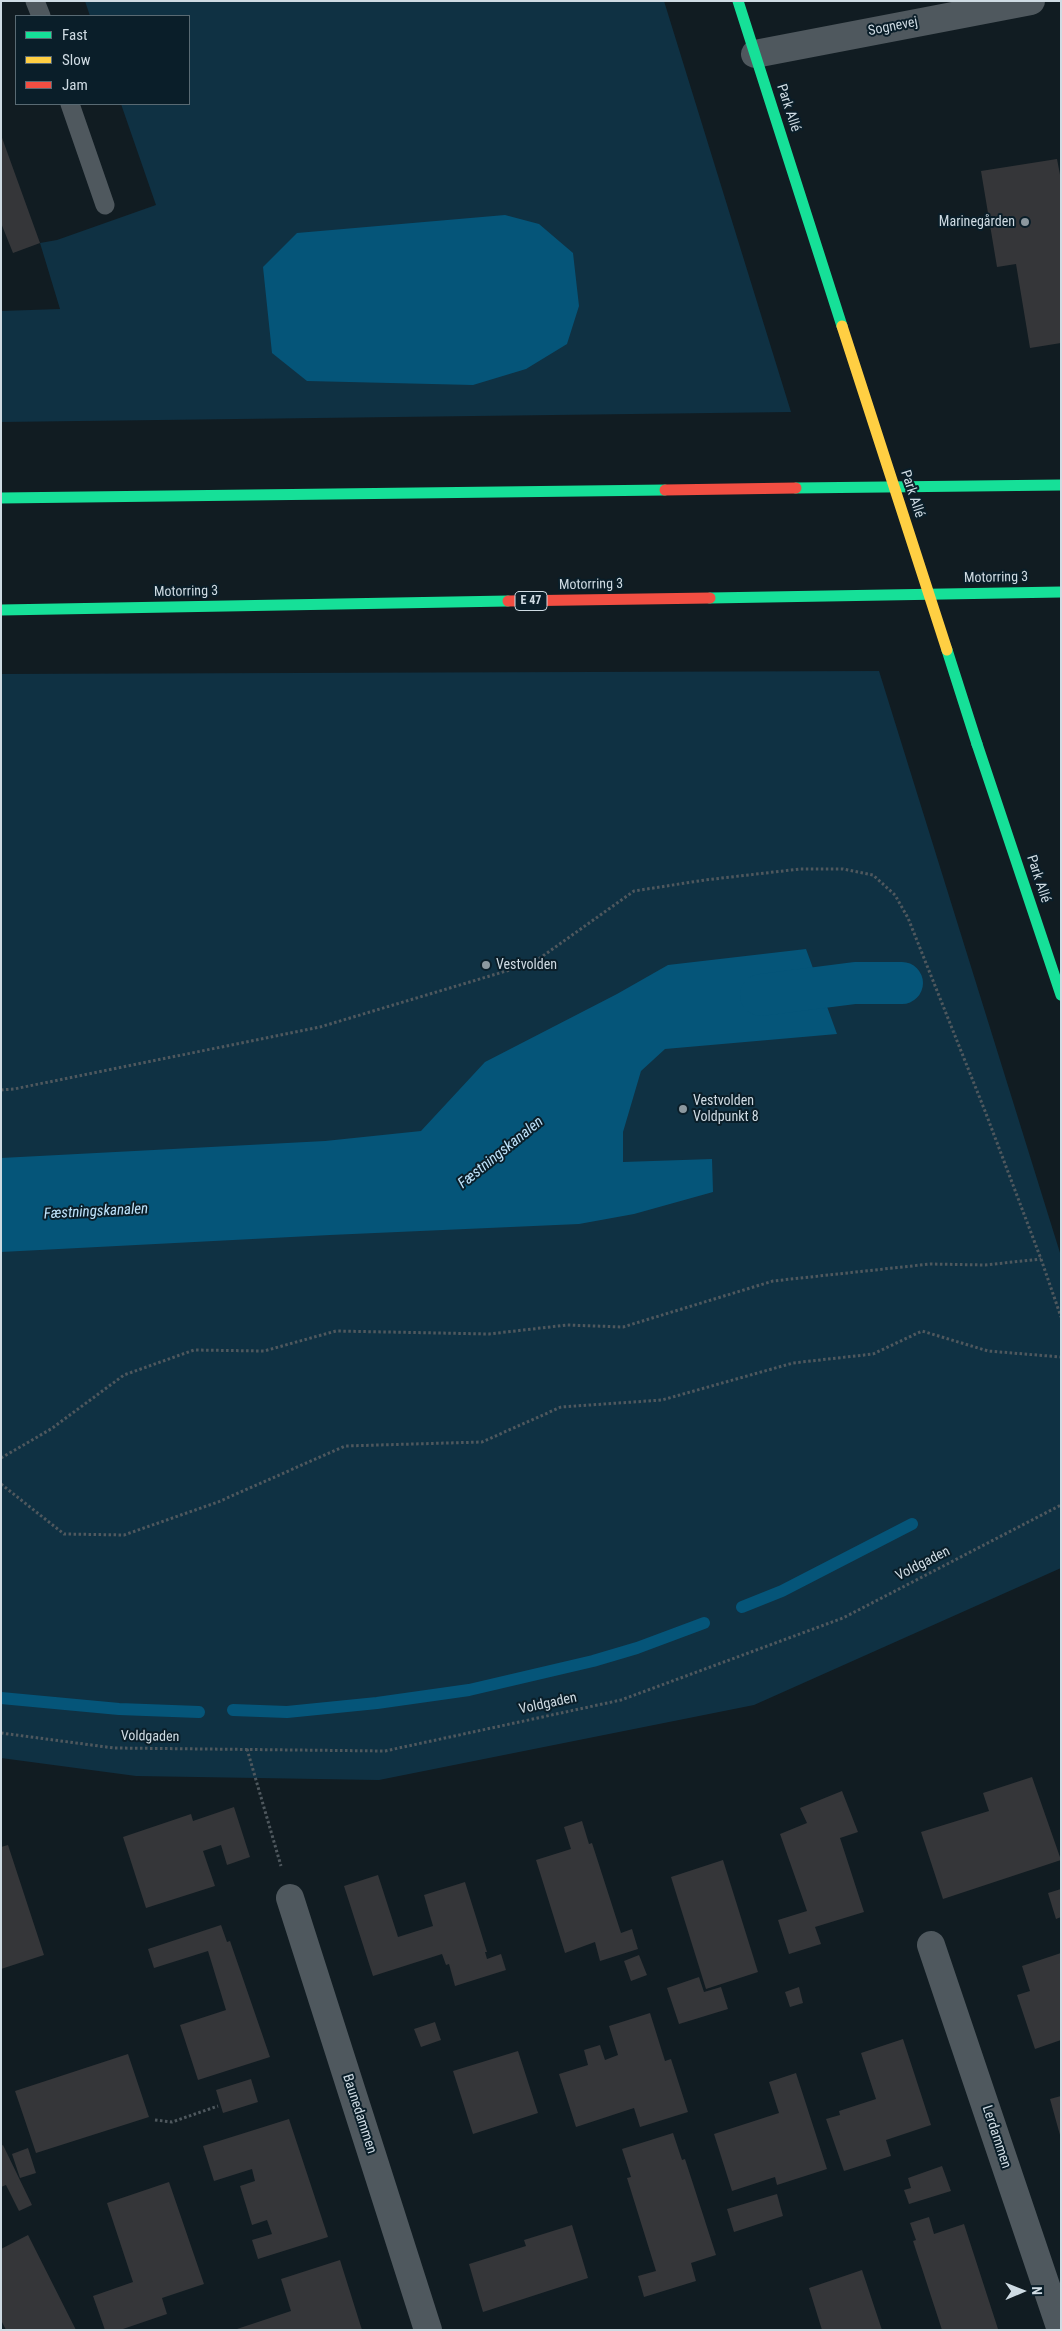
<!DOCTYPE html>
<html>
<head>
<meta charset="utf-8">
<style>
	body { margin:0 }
	#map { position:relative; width:1062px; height:2331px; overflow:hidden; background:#111c22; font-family:"Roboto Condensed",sans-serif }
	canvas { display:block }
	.frame { position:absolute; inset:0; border:2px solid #cfdbe3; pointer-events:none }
	.legend { position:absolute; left:15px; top:15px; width:175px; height:90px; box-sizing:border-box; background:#0a1e29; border:1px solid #596a73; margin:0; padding:6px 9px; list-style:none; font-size:15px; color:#cfdbe3 }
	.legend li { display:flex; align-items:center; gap:10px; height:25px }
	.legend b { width:25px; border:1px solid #596a73 }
	.north { position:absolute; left:997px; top:2266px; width:50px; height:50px; -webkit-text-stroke:4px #0a1e29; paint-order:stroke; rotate:89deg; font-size:14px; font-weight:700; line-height:20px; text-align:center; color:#cfdbe3 }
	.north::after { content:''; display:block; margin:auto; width:18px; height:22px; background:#cfdbe3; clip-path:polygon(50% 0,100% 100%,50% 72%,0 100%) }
</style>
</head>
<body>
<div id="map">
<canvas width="1062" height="2331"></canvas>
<div class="frame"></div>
<ul class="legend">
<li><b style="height:6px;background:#16e098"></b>Fast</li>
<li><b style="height:6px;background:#ffcf43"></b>Slow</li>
<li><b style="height:6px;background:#f24e42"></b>Jam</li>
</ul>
<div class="north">N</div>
</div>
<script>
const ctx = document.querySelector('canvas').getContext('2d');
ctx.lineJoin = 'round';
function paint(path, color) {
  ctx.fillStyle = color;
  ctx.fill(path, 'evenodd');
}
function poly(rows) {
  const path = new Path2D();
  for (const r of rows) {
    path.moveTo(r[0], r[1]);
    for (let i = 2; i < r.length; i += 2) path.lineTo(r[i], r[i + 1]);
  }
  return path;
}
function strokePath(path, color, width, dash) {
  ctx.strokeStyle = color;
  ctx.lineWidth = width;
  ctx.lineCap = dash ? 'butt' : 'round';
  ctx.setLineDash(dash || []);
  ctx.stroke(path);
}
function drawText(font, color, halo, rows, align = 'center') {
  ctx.font = font + ' "Roboto Condensed",sans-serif';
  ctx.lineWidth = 4;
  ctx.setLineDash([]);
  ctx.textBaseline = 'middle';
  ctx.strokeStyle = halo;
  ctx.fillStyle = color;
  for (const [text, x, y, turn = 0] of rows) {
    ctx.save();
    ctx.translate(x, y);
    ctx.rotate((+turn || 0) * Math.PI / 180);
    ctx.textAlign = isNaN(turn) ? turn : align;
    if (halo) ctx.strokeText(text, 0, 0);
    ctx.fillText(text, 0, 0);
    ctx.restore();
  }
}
const green = poly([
	[85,1,664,1,791,412,1,422,1,311,60,309,40,243,57,240,156,205,121,104,189,104,189,16,90,16],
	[879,671,1061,1256,1061,1568,754,1705,379,1780,136,1776,1,1758,1,674]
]);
const water = poly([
	[505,215,539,224,573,253,579,306,567,344,526,369,473,385,307,381,272,353,263,267,297,233],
	[806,949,837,1034,665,1049,641,1071,623,1132,623,1162,712,1159,713,1192,634,1214,579,1224,330,1235,1,1252,1,1158,325,1141,421,1131,485,1062,617,994,668,965]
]);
const stream = poly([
	[742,1607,782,1591,912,1524],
	[1,1698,119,1709,199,1712],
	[233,1710,287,1712,377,1703,469,1690,593,1661,637,1648,704,1623]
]);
const canal = poly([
	[761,995,855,983,902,983]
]);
const building = poly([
	[1,135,40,243,13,253,1,223],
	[1057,159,1061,180,1061,343,1030,348,1016,264,997,267,981,171],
	[1032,1777,1061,1860,943,1899,921,1832,989,1811,983,1793],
	[842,1791,858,1832,840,1838,864,1912,815,1927,821,1944,789,1954,778,1920,807,1911,780,1834,807,1823,800,1808],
	[234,1807,250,1857,227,1865,221,1845,203,1851,215,1886,146,1908,123,1837,191,1814,193,1821],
	[582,1821,589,1844,592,1843,621,1933,632,1929,638,1949,600,1961,595,1942,565,1953,536,1860,571,1849,564,1827],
	[8,1845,44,1955,1,1969,1,1847],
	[723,1860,758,1972,706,1989,671,1877],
	[378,1875,398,1937,433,1926,424,1895,465,1882,487,1952,485,1952,487,1959,501,1954,506,1970,455,1986,449,1964,446,1965,442,1954,373,1976,344,1886],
	[1061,1889,1061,1917,1056,1919,1048,1893],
	[221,1925,227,1942,230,1941,270,2057,198,2080,180,2025,226,2010,208,1951,154,1968,148,1949],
	[1061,1953,1061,2040,1035,2049,1017,1995,1030,1991,1022,1966],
	[639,1955,647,1975,631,1981,624,1961],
	[699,1977,704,1992,721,1987,728,2009,679,2024,667,1988],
	[799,1987,803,2003,790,2007,785,1992],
	[650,2013,665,2061,671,2059,688,2112,640,2127,634,2108,576,2127,559,2074,588,2065,584,2050,600,2045,605,2060,618,2055,609,2026],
	[435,2022,441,2040,421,2047,414,2029],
	[903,2039,931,2125,886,2140,891,2156,844,2171,826,2119,840,2115,839,2111,876,2099,861,2053],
	[518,2051,538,2113,473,2134,453,2071],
	[128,2054,149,2117,36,2153,15,2091],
	[796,2073,827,2169,777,2185,775,2177,732,2191,714,2134,779,2113,769,2082],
	[251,2079,258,2102,223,2113,216,2090],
	[1061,2096,1061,2135,1060,2135,1050,2099],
	[289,2119,328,2237,258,2259,252,2240,272,2234,267,2220,252,2225,240,2186,255,2181,252,2169,214,2181,203,2146],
	[673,2133,682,2160,685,2159,716,2255,691,2263,696,2281,644,2297,638,2276,656,2271,627,2178,631,2177,622,2149],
	[3,2145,32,2205,19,2211,6,2185,1,2187,1,2146],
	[28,2148,36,2173,20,2178,12,2154],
	[942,2166,951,2191,909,2204,904,2190,911,2188,908,2178],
	[169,2182,204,2284,162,2298,167,2314,120,2330,105,2330,93,2296,133,2282,107,2203],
	[777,2194,783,2216,734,2232,727,2209],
	[929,2217,934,2234,964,2224,998,2329,942,2330,913,2241,916,2240,910,2223],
	[572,2225,588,2278,483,2312,469,2264,526,2246,524,2240],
	[28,2235,76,2330,6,2330,1,2320,1,2249],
	[340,2260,362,2330,234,2330,291,2311,281,2279],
	[862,2270,882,2330,822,2330,809,2288]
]);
const path = poly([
	[1,1090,14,1089,320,1027,533,963,634,891,705,880,800,869,843,869,873,875,895,895,908,918,985,1111,1041,1259,1061,1317],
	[1,1458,51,1429,124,1375,194,1350,264,1351,336,1331,489,1334,567,1325,623,1327,773,1281,930,1264,985,1265,1041,1259],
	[1,1484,64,1534,124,1535,218,1502,345,1446,482,1442,561,1407,662,1400,793,1363,873,1354,922,1331,988,1351,1061,1357],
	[1,1733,114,1748,385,1751,621,1700,843,1618,1061,1505],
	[247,1749,281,1866],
	[155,2120,172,2122,218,2106]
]);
const lane = poly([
	[35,1,41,16],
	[70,104,105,205]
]);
const street = poly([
	[755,54,1031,1],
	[290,1898,428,2330],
	[931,1945,1061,2330]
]);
const fast = poly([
	[738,1,842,326],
	[796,488,1061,485],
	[1,498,665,490],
	[710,598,1061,592],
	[1,610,508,601],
	[977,744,1061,995]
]);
const jam = poly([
	[665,490,796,488],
	[508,601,710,598]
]);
const fastBridge = poly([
	[947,650,977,744]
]);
const slowBridge = poly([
	[842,326,947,650]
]);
const markers = [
	[1025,222,5,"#8c989f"],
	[486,965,5,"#8c989f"],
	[683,1109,5,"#8c989f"]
];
const shields = [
	[531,601,32]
];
const shieldNames = [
	["E 47",531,601]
];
const streetNames = [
	["Sognevej",893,27,-11],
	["Park Allé",788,108,72],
	["Park Allé",912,494,72],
	["Motorring 3",996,578,-1],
	["Motorring 3",591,585,-1],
	["Motorring 3",186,592,-1],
	["Park Allé",1038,879,72],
	["Voldgaden",923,1564,-27],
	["Voldgaden",548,1704,-12],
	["Voldgaden",150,1737,1],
	["Baunedammen",359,2114,72],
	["Lerdammen",996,2137,72]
];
const poiNames = [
	["Marinegården",1015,222,"right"],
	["Vestvolden",496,965],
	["Vestvolden",693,1101],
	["Voldpunkt 8",693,1117]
];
const waterNames = [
	["Fæstningskanalen",501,1153,-39],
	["Fæstningskanalen",96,1212,-3]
];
paint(green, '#0f3143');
paint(water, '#055579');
strokePath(stream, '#055579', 12);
strokePath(canal, '#055579', 42);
paint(building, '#353639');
strokePath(path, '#4f585e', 3, [2.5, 2.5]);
strokePath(lane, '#4f585e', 19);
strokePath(street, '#4f585e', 28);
strokePath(fast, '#16e098', 11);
strokePath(jam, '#f24e42', 11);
strokePath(fastBridge, '#16e098', 11);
strokePath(slowBridge, '#ffcf43', 11);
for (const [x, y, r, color] of markers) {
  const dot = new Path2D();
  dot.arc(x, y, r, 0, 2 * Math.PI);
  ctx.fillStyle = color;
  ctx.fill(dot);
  strokePath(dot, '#0a1e29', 2);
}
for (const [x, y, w] of shields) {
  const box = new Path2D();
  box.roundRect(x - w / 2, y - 9.5, w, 19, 4);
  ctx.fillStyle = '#0a1e29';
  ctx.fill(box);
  strokePath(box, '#cfdbe3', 1);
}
drawText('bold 12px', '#cfdbe3', null, shieldNames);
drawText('14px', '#cfdbe3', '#0a1e29', streetNames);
drawText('14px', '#cfdbe3', '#0a1e29', poiNames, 'left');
drawText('italic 15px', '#bfe3fb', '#0a1e29', waterNames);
</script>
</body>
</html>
